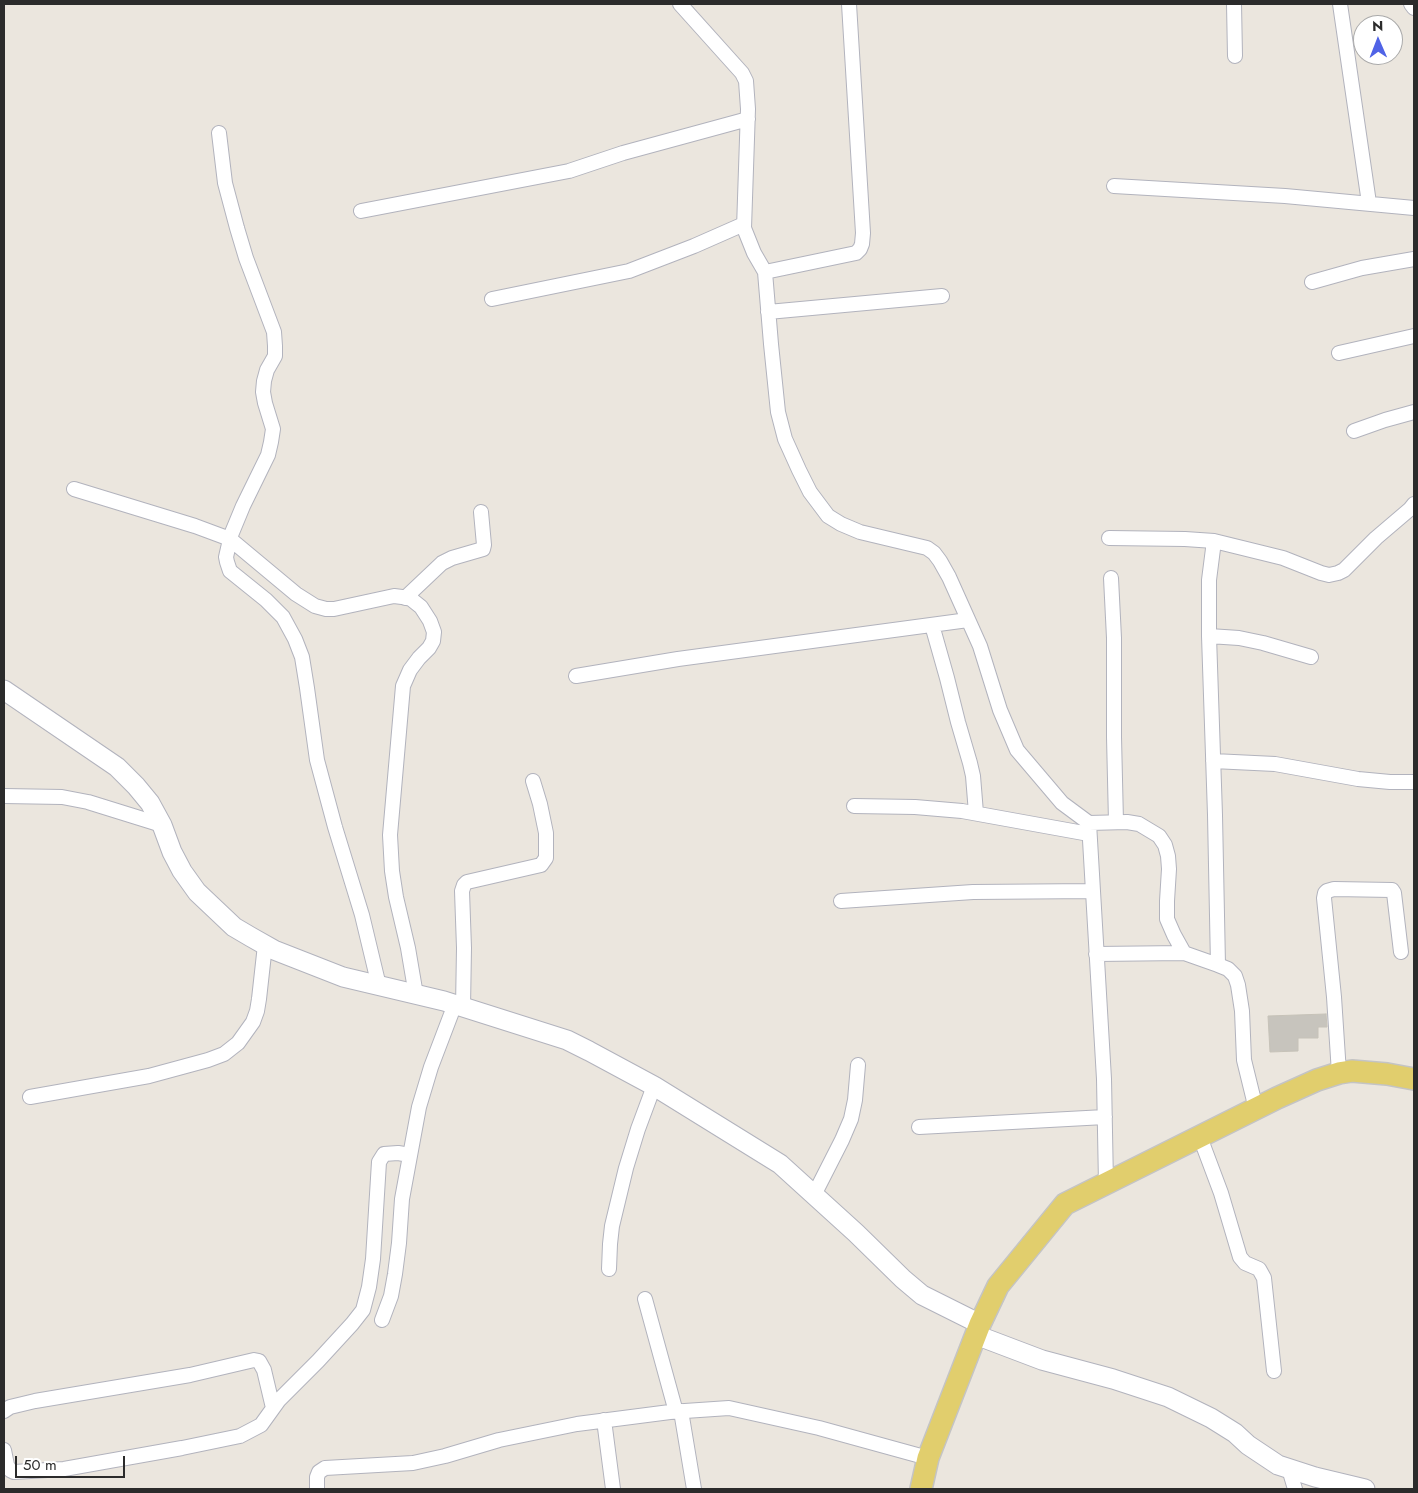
<!DOCTYPE html>
<html>
<head>
<meta charset="utf-8">
<style>
	body { margin:0 }
	#map { position:relative; width:1418px; height:1493px; overflow:hidden; background:#ebe6de; font-family:Jost,sans-serif }
	canvas { display:block }
	.frame { position:absolute; inset:0; border:5px solid #2b2b2b; pointer-events:none }
	.north { position:absolute; left:1353px; top:15px; width:50px; height:50px; box-sizing:border-box; background:#fff; border:1px solid #aaa; border-radius:50%; rotate:359deg; font-size:14px; font-weight:700; line-height:20px; text-align:center; color:#2b2b2b }
	.north::after { content:''; display:block; margin:auto; width:18px; height:22px; background:#5063e6; clip-path:polygon(50% 0,100% 100%,50% 72%,0 100%) }
	.scale { position:absolute; left:15px; top:1456px; width:110px; height:22px; box-sizing:border-box; border:2px solid #2b2b2b; border-top:0; padding-left:6px; font-size:15px; line-height:18px; white-space:nowrap; color:#2b2b2b; -webkit-text-stroke:4px #fff; paint-order:stroke }
</style>
</head>
<body>
<div id="map">
<canvas width="1418" height="1493"></canvas>
<div class="frame"></div>
<div class="north">N</div>
<div class="scale">50 m</div>
</div>
<script>
const ctx = document.querySelector('canvas').getContext('2d');
ctx.lineJoin = 'round';
function paint(path, color) {
  ctx.fillStyle = color;
  ctx.fill(path, 'evenodd');
}
function poly(rows) {
  const path = new Path2D();
  for (const r of rows) {
    path.moveTo(r[0], r[1]);
    for (let i = 2; i < r.length; i += 2) path.lineTo(r[i], r[i + 1]);
  }
  return path;
}
function strokePath(path, color, width, dash) {
  ctx.strokeStyle = color;
  ctx.lineWidth = width;
  ctx.lineCap = dash ? 'butt' : 'round';
  ctx.setLineDash(dash || []);
  ctx.stroke(path);
}
const building = poly([
	[1326,1014,1327,1027,1318,1027,1318,1038,1298,1038,1298,1051,1270,1052,1268,1016,1326,1014]
]);
const street = poly([
	[680,4,742,73,746,81,748,109,744,228,754,253,765,272,771,344,778,412,785,439,799,470,810,492,828,516,841,524,860,532,927,548,934,553,940,561,949,577,980,646,1000,710,1017,750,1062,803,1089,823],
	[1234,4,1235,56],
	[1340,4,1369,203],
	[1411,4,1414,8],
	[219,133,225,183,237,228,246,258,274,332,275,346,275,356,267,370,264,381,263,392,265,403,273,429,271,442,268,455,243,506,231,535,226,557,227,562,230,571,266,600,283,617,295,639,302,657,307,688,317,760,335,827,362,915,379,986],
	[1114,186,1285,196,1414,208],
	[361,211,569,171,623,153,748,119],
	[765,272,856,253,860,249,862,244,863,233,849,4],
	[1312,282,1362,268,1414,259],
	[492,299,629,271,694,246,744,224],
	[768,312,942,296],
	[1339,353,1414,336],
	[1354,431,1385,420,1414,412],
	[74,489,195,526,230,539,296,594,315,606,326,609,334,609,394,596,402,597,411,599,421,607,430,621,434,632,433,641,429,648,419,658,410,670,403,686,390,835,392,871,396,897,408,948,416,995],
	[1109,538,1185,539,1214,541,1283,558,1321,573,1329,575,1338,573,1344,570,1376,538,1410,509,1414,504],
	[1214,541,1209,580,1209,636,1215,815,1218,965,1228,969,1235,976,1238,985,1242,1011,1244,1060,1256,1109],
	[1111,578,1114,638,1114,737,1116,822],
	[405,598,442,563,452,558,483,549,484,545,481,512],
	[932,625,947,678,958,722,970,763,973,776,976,813],
	[1209,636,1239,638,1263,643,1311,657],
	[576,676,678,659,968,620],
	[1213,761,1275,764,1358,779,1390,782,1414,782],
	[4,796,62,797,88,802,162,825],
	[854,806,915,807,962,811,1089,834],
	[841,901,973,892,1093,891],
	[1096,954,1184,953,1218,965],
	[463,1007,464,948,462,891,464,885,467,882,541,865,546,858,546,833,540,804,533,781],
	[1339,1073,1334,997,1324,898,1325,893,1327,891,1334,889,1392,890,1394,893,1401,952],
	[30,1097,149,1076,208,1060,224,1054,238,1043,253,1022,257,1011,259,999,265,945],
	[919,1127,1105,1117],
	[1200,1137,1221,1193,1240,1257,1245,1263,1259,1269,1264,1278,1274,1371],
	[1106,1184,1104,1079,1089,823,1127,822,1139,824,1159,836,1165,845,1168,856,1169,869,1167,901,1167,919,1174,935,1184,953],
	[814,1195,842,1140,851,1119,855,1100,858,1065],
	[609,1269,610,1244,612,1226,626,1168,638,1129,654,1086],
	[645,1299,676,1412],
	[382,1320,391,1296,395,1274,399,1243,402,1199,419,1107,431,1067,455,1004],
	[4,1411,10,1407,35,1401,190,1375,254,1360,259,1361,264,1370,273,1408],
	[681,1411,694,1489],
	[604,1420,613,1489],
	[4,1450,7,1465,10,1470,14,1472,64,1469,182,1448,240,1436,261,1425,279,1400,318,1361,352,1324,363,1310,369,1287,373,1259,379,1162,384,1154,398,1153,410,1155],
	[1289,1469,1295,1489],
	[317,1489,317,1477,319,1472,325,1468,413,1463,445,1456,499,1440,577,1424,670,1412,729,1408,819,1428,928,1458]
]);
const secondary = poly([
	[4,690,117,767,136,786,150,803,162,825,172,852,182,871,197,892,234,927,251,937,274,950,343,977,444,1001,567,1040,589,1051,654,1086,780,1164,856,1233,903,1279,922,1295,980,1324],
	[976,1335,1042,1360,1113,1379,1168,1397,1211,1418,1235,1433,1248,1445,1278,1465,1315,1477,1365,1489]
]);
const primary = poly([
	[921,1489,928,1458,980,1324,998,1286,1065,1204,1277,1098,1317,1080,1339,1073,1352,1071,1387,1074,1414,1079]
]);
paint(building, '#c7c4bd');
strokePath(building, '#c6c2b8', 1);
strokePath(street, '#b2b3bd', 16);
strokePath(secondary, '#b2b3bd', 21);
strokePath(primary, '#c4c4c4', 24);
strokePath(street, '#fff', 14);
strokePath(secondary, '#fff', 19);
strokePath(primary, '#e1ce6d', 21);
</script>
</body>
</html>
